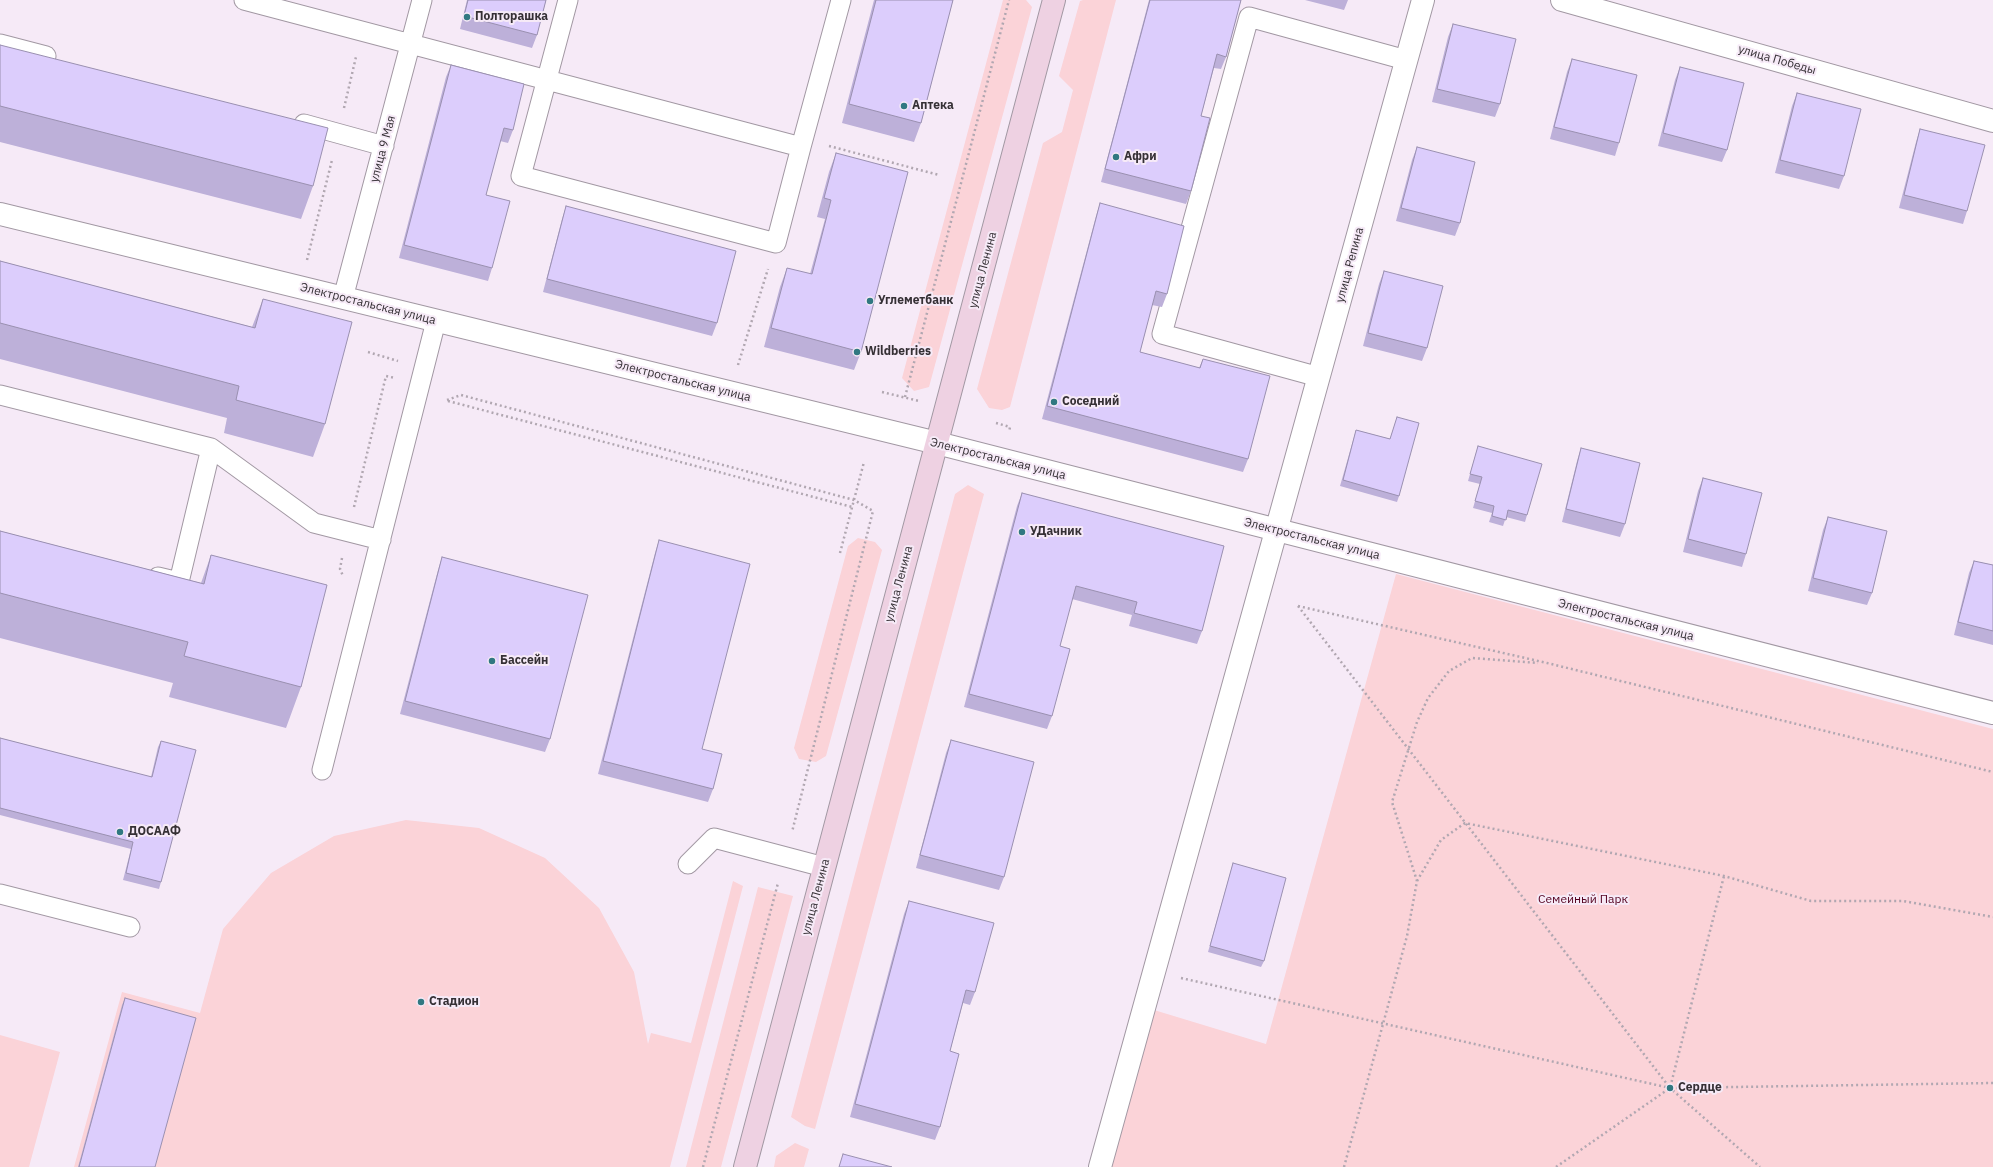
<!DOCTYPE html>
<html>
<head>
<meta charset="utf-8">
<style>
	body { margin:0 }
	canvas { display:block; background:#f6eaf7 }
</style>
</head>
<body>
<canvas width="1993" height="1167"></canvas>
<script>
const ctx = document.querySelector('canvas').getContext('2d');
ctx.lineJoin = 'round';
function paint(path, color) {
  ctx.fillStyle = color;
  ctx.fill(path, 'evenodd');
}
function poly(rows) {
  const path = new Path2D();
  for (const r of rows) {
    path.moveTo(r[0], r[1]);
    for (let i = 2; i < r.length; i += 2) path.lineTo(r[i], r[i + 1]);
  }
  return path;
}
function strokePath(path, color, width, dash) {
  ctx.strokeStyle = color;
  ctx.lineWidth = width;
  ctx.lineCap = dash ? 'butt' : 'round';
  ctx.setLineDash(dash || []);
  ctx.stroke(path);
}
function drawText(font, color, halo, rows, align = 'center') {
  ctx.font = font + ' "IBM Plex Sans",sans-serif';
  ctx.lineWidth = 4;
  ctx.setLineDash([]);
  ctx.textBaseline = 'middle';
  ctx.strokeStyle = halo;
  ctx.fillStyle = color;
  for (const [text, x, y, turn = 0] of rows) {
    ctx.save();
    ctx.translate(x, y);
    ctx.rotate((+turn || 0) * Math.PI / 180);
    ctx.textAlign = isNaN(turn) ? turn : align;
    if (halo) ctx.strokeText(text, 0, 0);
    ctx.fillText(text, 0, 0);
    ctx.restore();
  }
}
const green = poly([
	[1003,0,1026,0,1032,7,929,387,914,391,902,378],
	[1083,0,1116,0,1010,407,1002,410,989,408,977,389,1043,143,1062,132,1073,90,1059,76,1080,1],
	[968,485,984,494,815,1129,805,1126,791,1117,955,494],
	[858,538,875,542,882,550,826,756,816,762,799,759,794,748,848,546],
	[1396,574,1993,729,1993,1167,1111,1167,1154,1010,1266,1044],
	[406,820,479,828,545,858,599,908,634,972,648,1044,651,1033,691,1043,733,881,743,886,670,1167,74,1167,122,992,200,1013,223,929,271,873,334,836],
	[758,887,793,896,721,1167,686,1167],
	[0,1035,60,1052,29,1167,0,1167],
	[795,1143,809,1149,804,1167,774,1167,776,1156]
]);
const path = poly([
	[344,108,356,57],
	[829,146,939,175],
	[307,260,332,160],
	[368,352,398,361],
	[738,365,768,269],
	[882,392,919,401],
	[905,397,1009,0],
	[447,400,461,395,854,500,873,511,792,832],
	[448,401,852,507],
	[996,423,1010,427,1009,432],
	[354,507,386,376,395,378],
	[840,553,864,462],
	[342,558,340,569,343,576],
	[1298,606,1670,1088,1993,1083],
	[1298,606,1547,663,1993,772],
	[1417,881,1441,840,1465,823,1724,876,1811,901,1903,901,1993,917],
	[1181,978,1670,1088,1760,1167],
	[703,1167,778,883],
	[1344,1167,1407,936,1417,881,1392,802,1417,722,1428,698,1449,671,1472,658,1538,663],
	[1556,1167,1670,1088,1724,876]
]);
const lane = poly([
	[244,0,801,147,841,0],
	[568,0,521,176,776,243,801,147],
	[0,44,46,56],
	[304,124,384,146],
	[343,298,422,0],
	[1319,377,1162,334,1249,17,1406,60],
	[0,395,211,448,314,523,381,540],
	[158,577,179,582,211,448],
	[322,770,436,321],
	[688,864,714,838,824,867],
	[0,894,130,927]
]);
const street = poly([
	[1562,0,1993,121],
	[0,214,937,443,1993,713],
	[1100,1167,1423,0]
]);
const secondary = poly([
	[745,1167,1054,0]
]);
const wall = poly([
	[467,0,546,0,537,35,532,48,460,29],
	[874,0,953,0,921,123,914,142,842,123],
	[1149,0,1241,0,1226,57,1221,69,1214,68,1201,116,1191,191,1186,204,1101,182],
	[1305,0,1348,0,1344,10],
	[1453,24,1500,104,1495,117,1432,102,1448,37],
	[0,45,313,186,301,219,0,142],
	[1572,59,1619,143,1615,156,1550,139,1567,72],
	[451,65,513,130,508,143,500,141,486,195,492,268,488,281,399,258,446,77],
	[1680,67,1727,150,1722,162,1658,146,1675,80],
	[1797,93,1844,176,1839,189,1775,173,1792,106],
	[1920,129,1967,211,1963,224,1899,208,1916,142],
	[1417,147,1460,223,1455,236,1396,221,1412,160],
	[836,153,861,352,854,370,764,347,780,287,787,268,810,274,825,219,817,217,829,172],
	[1100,203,1167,294,1162,307,1152,305,1140,352,1199,368,1203,359,1248,459,1243,472,1042,419,1096,216],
	[566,206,717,323,712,336,543,292,562,219],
	[0,261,252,327,263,299,325,424,313,457,224,433,227,418,0,359],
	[1384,271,1427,348,1422,361,1363,346,1379,284],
	[1397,417,1399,496,1397,502,1340,486,1356,430,1390,439],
	[1478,446,1527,515,1525,522,1506,517,1503,526,1489,522,1492,513,1473,508,1480,484,1468,481],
	[1581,448,1625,524,1620,537,1562,522,1577,461],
	[1703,478,1746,554,1742,567,1683,552,1698,491],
	[1022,493,1202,631,1197,644,1129,626,1132,615,1072,599,1060,646,1052,716,1047,729,964,707,1017,506],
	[1828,517,1872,593,1867,605,1808,591,1823,530],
	[0,531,201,583,211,555,301,687,286,728,169,697,173,683,0,638],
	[659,540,702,749,713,789,708,802,598,774,655,553],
	[442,557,550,739,545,752,400,714,438,570],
	[1974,561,1993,565,1993,645,1954,635,1969,573],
	[0,738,151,777,158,747,161,741,161,882,159,889,123,880,131,849,0,815],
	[951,740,1004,877,999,890,916,868,946,753],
	[1233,863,1264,961,1261,967,1208,952,1231,870],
	[909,901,975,992,970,1005,963,1003,950,1051,940,1127,935,1140,850,1117,904,914],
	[125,998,155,1167,78,1167,122,1005]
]);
const building = poly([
	[468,0,546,0,537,35,464,16,468,0],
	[876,0,953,0,921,123,849,104,876,0],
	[1150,0,1241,0,1226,57,1217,54,1201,116,1210,118,1191,191,1105,169,1150,0],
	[1453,24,1516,39,1500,104,1437,89,1453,24],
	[0,45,328,128,313,186,0,106,0,45],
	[1572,59,1637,75,1619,143,1554,127,1572,59],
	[451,65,524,84,513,130,504,128,486,195,510,201,492,268,404,245,451,65],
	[1680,67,1744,83,1727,150,1663,133,1680,67],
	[1797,93,1861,109,1844,176,1780,160,1797,93],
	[1920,129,1985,145,1967,211,1904,195,1920,129],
	[1417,147,1475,162,1460,223,1401,208,1417,147],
	[836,153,908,172,861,352,771,328,787,268,812,274,831,200,824,198,836,153],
	[1100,203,1184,226,1167,294,1156,291,1140,352,1200,368,1203,359,1270,376,1248,459,1047,406,1100,203],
	[566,206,736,251,717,323,547,279,566,206],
	[0,261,255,328,263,299,352,322,325,424,236,400,239,386,0,323,0,261],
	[1384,271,1443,286,1427,348,1368,333,1384,271],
	[1397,417,1419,423,1399,496,1343,480,1356,430,1390,439,1397,417],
	[1478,446,1542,464,1527,515,1508,510,1506,520,1492,516,1494,506,1475,501,1482,477,1470,474,1478,446],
	[1581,448,1640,463,1625,524,1566,509,1581,448],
	[1703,478,1762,493,1746,554,1688,539,1703,478],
	[1022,493,1224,546,1202,631,1134,613,1137,602,1076,586,1060,646,1070,649,1052,716,969,694,1022,493],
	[1828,517,1887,531,1872,593,1813,578,1828,517],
	[0,531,204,584,211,555,327,585,301,687,184,656,188,642,0,593,0,531],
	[659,540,750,564,702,749,722,754,713,789,603,761,659,540],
	[442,557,588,595,550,739,405,701,442,557],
	[1974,561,1993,565,1993,631,1958,622,1974,561],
	[0,738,152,777,161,741,196,750,161,882,126,873,133,842,0,808,0,738],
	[951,740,1034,762,1004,877,920,855,951,740],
	[1233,863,1286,878,1264,961,1210,946,1233,863],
	[909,901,994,923,975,992,966,990,950,1051,959,1054,940,1127,855,1104,909,901],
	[125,998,196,1018,155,1167,79,1167,125,998],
	[843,1154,892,1167,839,1167,843,1154]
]);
const markers = [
	[467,17,4,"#307881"],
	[904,106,4,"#307881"],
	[1116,157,4,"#307881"],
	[870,301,4,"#307881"],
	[857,352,4,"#307881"],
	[1054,402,4,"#307881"],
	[1022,532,4,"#307881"],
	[492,661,4,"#307881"],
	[120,832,4,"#307881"],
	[421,1002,4,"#307881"],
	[1670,1088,4,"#307881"]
];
const poiNames = [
	["Полторашка",475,17],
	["Аптека",912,106],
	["Афри",1124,157],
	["Углеметбанк",878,301],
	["Wildberries",865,352],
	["Соседний",1062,402],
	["УДачник",1030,532],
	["Бассейн",500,661],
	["ДОСААФ",128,832],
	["Стадион",429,1002],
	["Сердце",1678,1088]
];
const streetNames = [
	["улица Победы",1777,60,16],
	["улица 9 Мая",383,149,-75],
	["улица Репина",1350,265,-75],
	["улица Ленина",983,270,-75],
	["Электростальская улица",368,304,14],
	["Электростальская улица",683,381,14],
	["Электростальская улица",998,459,14],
	["Электростальская улица",1312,539,14],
	["улица Ленина",899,584,-75],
	["Электростальская улица",1626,620,14],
	["улица Ленина",816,897,-75]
];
const parkNames = [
	["Семейный Парк",1583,900]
];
paint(green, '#fbd3d8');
strokePath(lane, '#a298a3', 21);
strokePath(street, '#a298a3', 24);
strokePath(secondary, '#a298a3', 24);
strokePath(path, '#b1a7b1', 2.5, [2, 3]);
strokePath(lane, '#fff', 19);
strokePath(street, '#fff', 22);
strokePath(secondary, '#eed1e2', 22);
paint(wall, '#bdb0d9');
paint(building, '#dccdfc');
strokePath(building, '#9a90b0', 1);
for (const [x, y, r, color] of markers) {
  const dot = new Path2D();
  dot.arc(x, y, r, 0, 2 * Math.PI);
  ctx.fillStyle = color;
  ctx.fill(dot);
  strokePath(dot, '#f6eaf7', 1.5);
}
drawText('bold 12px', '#353035', '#f6eaf7', poiNames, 'left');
drawText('12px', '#353035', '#f6eaf7', streetNames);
drawText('12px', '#53011e', '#f6eaf7', parkNames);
</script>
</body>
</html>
